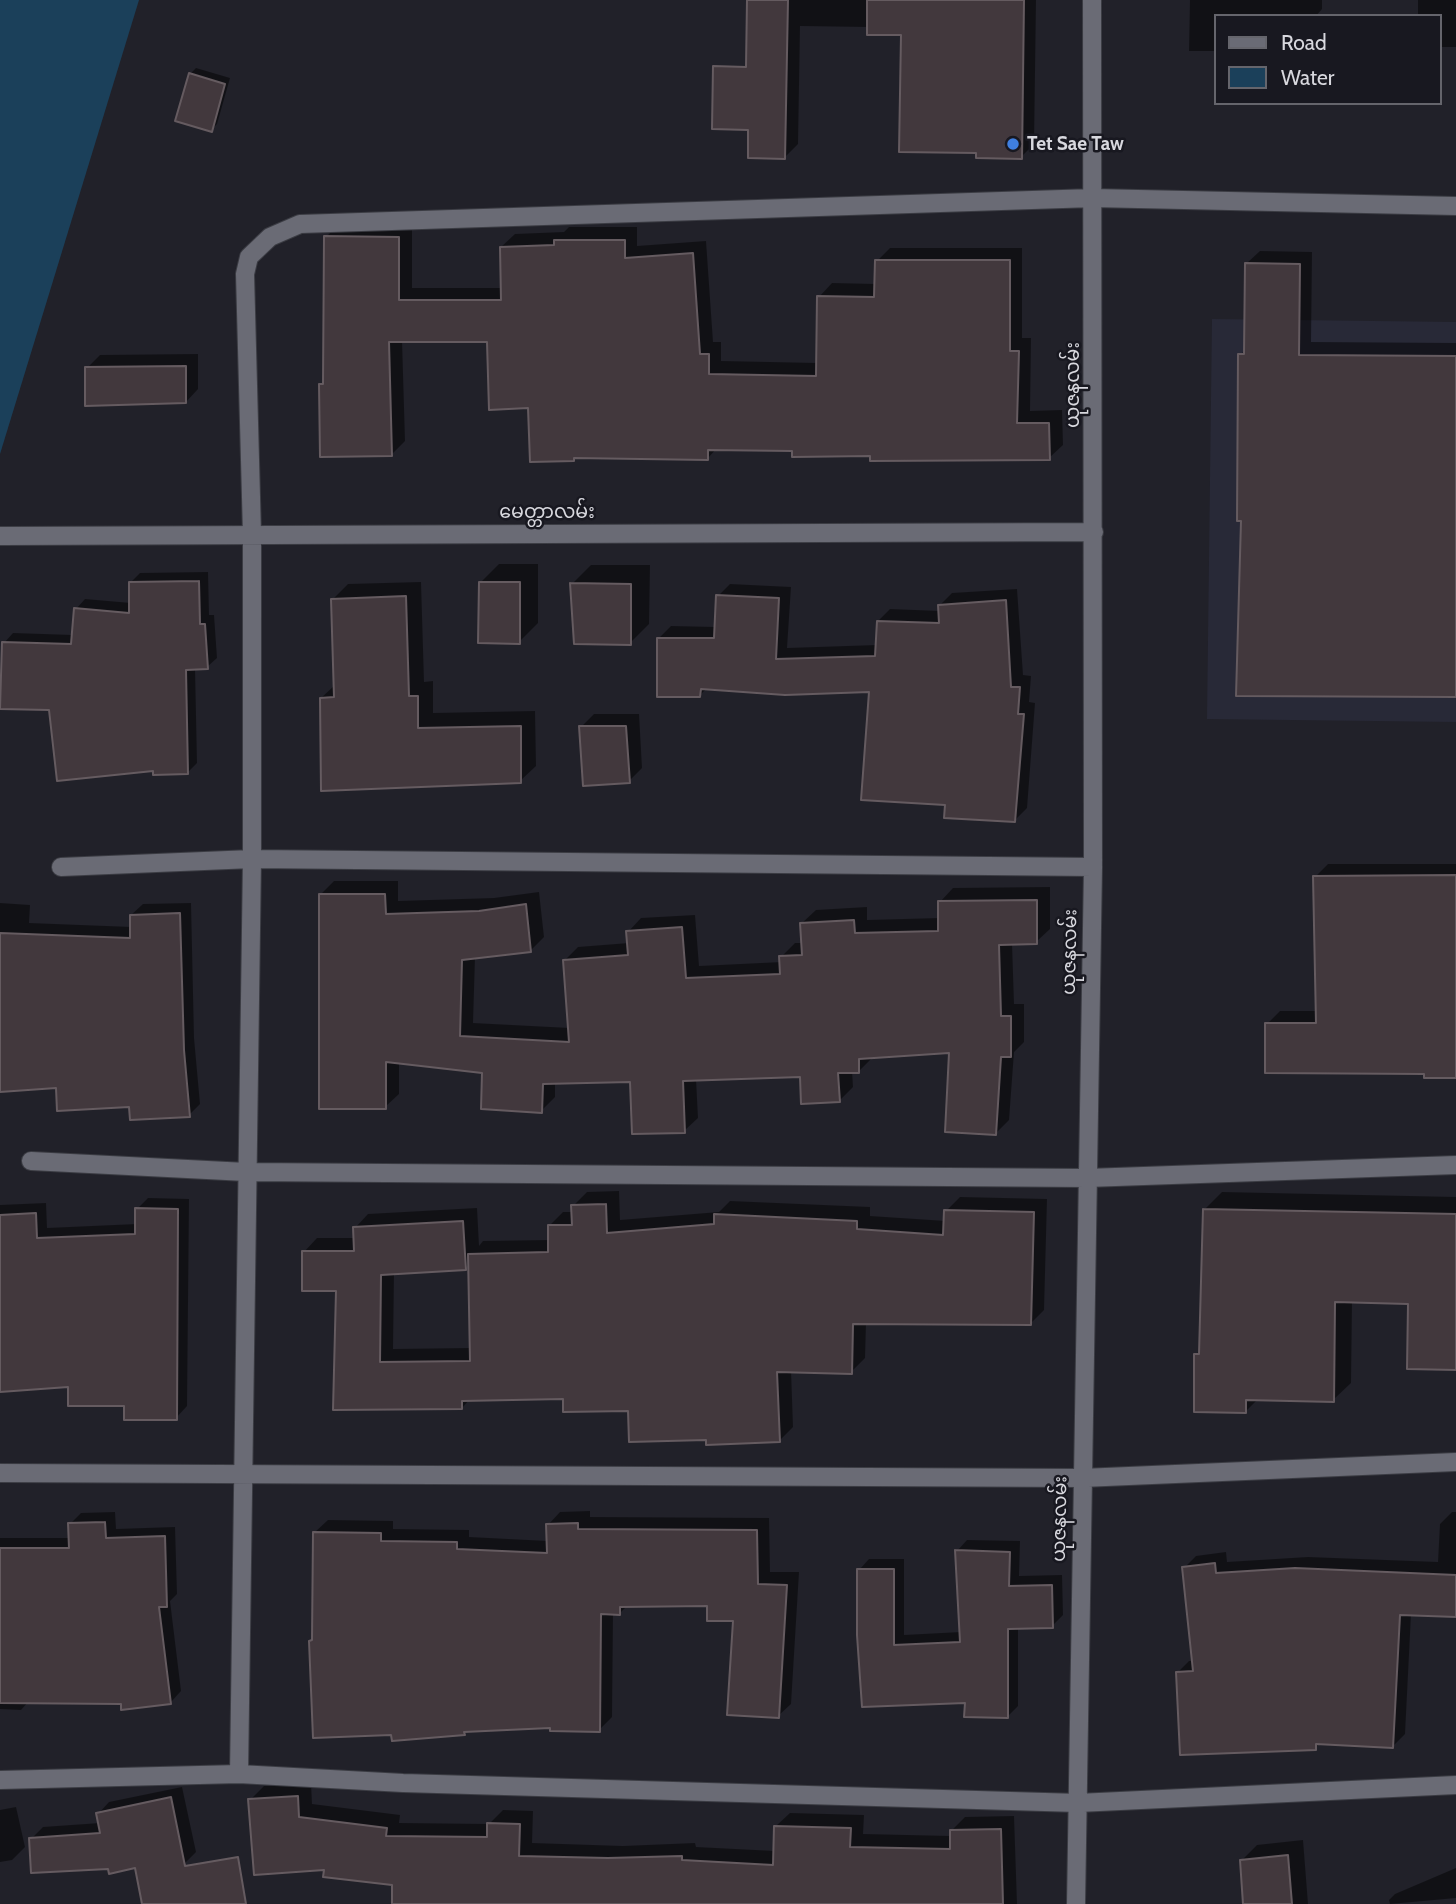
<!DOCTYPE html>
<html>
<head>
<meta charset="utf-8">
<style>
	body { margin:0 }
	#map { position:relative; width:1456px; height:1904px; overflow:hidden; background:#212129; font-family:Cabin,sans-serif }
	canvas { display:block }
	.legend { position:absolute; left:1214px; top:14px; width:228px; height:91px; box-sizing:border-box; background:#181820; border:2px solid #65656c; margin:0; padding:9px 12px; list-style:none; font-size:21px; color:#d8d8de }
	.legend li { display:flex; align-items:center; gap:14px; height:35px }
	.legend b { width:35px; border:2px solid #65656c }
</style>
</head>
<body>
<div id="map">
<canvas width="1456" height="1904"></canvas>
<ul class="legend">
<li><b style="height:9px;background:#6a6b75"></b>Road</li>
<li><b style="height:19px;background:#1b405a"></b>Water</li>
</ul>
</div>
<script>
const ctx = document.querySelector('canvas').getContext('2d');
ctx.lineJoin = 'round';
function paint(path, color) {
  ctx.fillStyle = color;
  ctx.fill(path, 'evenodd');
}
function poly(rows) {
  const path = new Path2D();
  for (const r of rows) {
    path.moveTo(r[0], r[1]);
    for (let i = 2; i < r.length; i += 2) path.lineTo(r[i], r[i + 1]);
  }
  return path;
}
function strokePath(path, color, width, dash) {
  ctx.strokeStyle = color;
  ctx.lineWidth = width;
  ctx.lineCap = dash ? 'butt' : 'round';
  ctx.setLineDash(dash || []);
  ctx.stroke(path);
}
function drawText(font, color, halo, rows, align = 'center') {
  ctx.font = font + ' Cabin,"Noto Sans Myanmar",sans-serif';
  ctx.lineWidth = 5;
  ctx.setLineDash([]);
  ctx.textBaseline = 'middle';
  ctx.strokeStyle = halo;
  ctx.fillStyle = color;
  for (const [text, x, y, turn = 0] of rows) {
    ctx.save();
    ctx.translate(x, y);
    ctx.rotate((+turn || 0) * Math.PI / 180);
    ctx.textAlign = isNaN(turn) ? turn : align;
    if (halo) ctx.strokeText(text, 0, 0);
    ctx.fillText(text, 0, 0);
    ctx.restore();
  }
}
const built = poly([
	[1212,319,1456,322,1456,722,1207,719]
]);
const water = poly([
	[0,0,139,0,0,454]
]);
const shadow = poly([
	[749,0,1036,0,1034,144,1021,157,903,33,868,27,800,26,798,144,785,157],
	[1190,0,1322,0,1322,9,1316,16,1216,16,1216,51,1189,51],
	[1418,0,1456,0,1456,47,1440,47,1440,16,1418,16],
	[196,68,230,78,217,124,211,130,190,74],
	[339,224,412,224,412,288,503,288,501,247,515,234,564,232,569,227,637,227,637,246,706,241,713,342,721,342,721,361,818,363,819,297,832,283,876,284,877,261,890,248,1022,248,1022,338,1031,338,1030,411,1062,410,1063,445,1049,458,717,448,708,458,577,456,573,459,530,406,488,340,402,340,405,441,392,454,321,385,325,381,326,237],
	[1260,251,1312,252,1311,342,1456,343,1456,696,1243,519,1240,355,1246,349,1247,263],
	[198,354,198,389,186,402,87,368,100,355],
	[499,564,538,564,538,623,519,642,480,583],
	[591,565,650,565,649,624,630,643,572,584],
	[208,572,209,615,214,615,217,658,207,667,195,668,197,763,187,773,155,769,51,709,4,643,13,633,73,635,76,609,85,599,131,603,130,583,140,573],
	[421,582,424,682,433,681,433,713,535,711,536,766,520,781,321,698,335,685,333,599,348,584],
	[730,584,791,587,787,648,877,645,878,621,890,609,940,611,940,605,952,593,1017,589,1023,675,1031,676,1029,702,1035,703,1027,808,1015,820,947,804,871,690,707,688,700,695,659,638,671,626,716,627,718,596],
	[594,714,639,714,642,768,629,781,581,727],
	[1328,864,1456,864,1456,1076,1425,1072,1267,1024,1280,1011,1317,1011,1315,877],
	[334,881,398,881,398,901,494,898,539,892,544,937,530,951,475,957,473,1023,570,1028,565,960,578,947,629,943,628,932,641,918,695,915,699,966,782,962,781,957,795,943,803,943,802,923,816,910,867,907,867,920,940,918,940,902,953,888,1050,887,1050,929,1036,942,1012,943,1014,1004,1024,1004,1024,1042,1014,1052,1009,1120,996,1133,951,1051,872,1058,859,1071,852,1071,853,1087,839,1101,801,1075,696,1079,698,1118,684,1131,632,1080,555,1082,555,1097,541,1111,484,1072,399,1062,399,1094,385,1107,320,895],
	[0,903,30,905,29,923,132,927,131,915,143,904,191,903,194,1038,200,1104,189,1115,131,1105,58,1086,0,1091],
	[619,1191,620,1220,719,1212,730,1201,870,1207,870,1216,946,1221,946,1211,960,1197,1047,1199,1044,1310,1030,1324,866,1323,865,1358,851,1372,791,1370,793,1427,779,1441,707,1438,629,1409,565,1397,470,1399,462,1408,335,1408,338,1289,304,1252,317,1238,355,1238,355,1228,368,1214,477,1208,479,1246,483,1241,550,1240,549,1226,563,1212,573,1212,573,1206,587,1192],
	[470,1264,471,1348,393,1349,394,1272,465,1268],
	[1222,1192,1456,1197,1456,1368,1410,1302,1352,1301,1351,1383,1333,1400,1258,1399,1246,1411,1196,1354,1201,1350,1205,1209],
	[148,1198,189,1199,187,1406,176,1418,70,1385,0,1389,0,1205,46,1203,47,1228,137,1224,137,1209],
	[590,1511,590,1517,769,1518,770,1572,799,1572,791,1704,778,1716,735,1619,709,1604,628,1605,620,1613,613,1613,612,1717,599,1730,552,1726,467,1730,464,1734,393,1733,310,1641,314,1637,315,1532,328,1520,393,1521,393,1529,469,1530,469,1537,548,1541,548,1525,560,1512],
	[115,1512,116,1529,175,1527,177,1594,170,1601,181,1691,171,1702,29,1701,21,1710,0,1709,0,1538,70,1538,70,1524,81,1513],
	[1452,1512,1456,1512,1456,1615,1411,1614,1405,1734,1393,1746,1321,1743,1315,1748,1177,1673,1189,1661,1194,1661,1184,1568,1196,1556,1226,1552,1227,1562,1308,1557,1438,1562,1440,1524],
	[967,1540,1020,1541,1019,1576,1062,1575,1063,1615,1052,1626,1018,1627,1018,1706,1007,1717,966,1701,864,1705,859,1570,869,1559,904,1559,904,1635,961,1632,957,1551],
	[311,1783,312,1804,400,1815,399,1823,489,1824,503,1810,533,1811,532,1843,623,1846,695,1843,696,1847,775,1851,776,1826,790,1813,864,1815,863,1834,951,1836,951,1831,965,1817,1014,1816,1017,1904,393,1904,394,1884,326,1868,250,1800,264,1786],
	[182,1787,196,1852,184,1864,31,1839,43,1827,100,1823,98,1814,109,1802],
	[16,1807,25,1847,12,1860,0,1862,0,1810],
	[1303,1840,1308,1904,1245,1904,1242,1860,1257,1845],
	[1456,1868,1456,1898,1390,1904,1389,1900,1395,1894]
]);
const building = poly([
	[747,0,788,0,785,159,748,158,748,130,712,129,713,66,746,67,747,0],
	[867,0,1024,0,1022,159,976,158,976,153,899,152,901,35,867,35,867,0],
	[189,73,225,84,212,132,175,121,189,73],
	[324,236,399,237,399,300,501,300,500,247,554,245,554,240,625,240,625,258,693,253,700,354,709,354,709,374,816,376,817,296,874,297,875,260,1010,260,1010,351,1019,351,1017,423,1049,423,1050,460,870,461,870,456,792,457,792,451,708,450,708,460,574,458,574,461,530,462,528,408,489,410,487,342,389,342,392,456,320,457,319,384,323,384,324,236],
	[1245,263,1300,264,1299,355,1456,356,1456,697,1236,696,1241,521,1237,521,1238,354,1244,354,1245,263],
	[186,366,186,403,85,406,85,367,186,366],
	[199,581,200,624,205,624,208,669,186,670,188,774,153,775,153,771,57,781,49,710,0,709,2,642,71,644,74,608,129,613,129,582,199,581],
	[479,582,520,582,520,644,478,643,479,582],
	[570,583,631,584,631,645,574,644,570,583],
	[716,595,779,598,776,659,875,656,877,621,939,623,938,605,1006,600,1011,687,1020,687,1018,714,1024,714,1015,822,944,818,945,805,861,800,869,692,785,695,701,689,700,697,657,697,657,638,714,638,716,595],
	[406,596,409,696,418,696,418,728,521,726,521,783,321,791,320,698,334,697,331,599,406,596],
	[579,726,626,726,630,783,583,786,579,726],
	[1456,875,1456,1078,1424,1078,1424,1074,1265,1073,1265,1023,1316,1023,1313,876,1456,875],
	[319,894,385,894,386,914,479,911,526,904,531,952,462,960,460,1036,569,1042,563,960,628,955,626,931,682,927,686,978,780,974,779,956,802,955,800,923,854,920,855,933,938,931,938,901,1037,900,1037,944,999,945,1001,1016,1011,1016,1011,1057,1001,1057,996,1135,945,1132,949,1053,859,1059,859,1073,838,1073,840,1102,801,1104,800,1077,683,1081,685,1133,632,1134,630,1082,543,1084,542,1113,481,1109,482,1073,386,1062,386,1109,319,1109,319,894],
	[180,913,184,1050,190,1117,130,1120,129,1107,57,1111,56,1088,0,1092,0,933,130,938,130,915,180,913],
	[606,1204,607,1233,714,1224,714,1214,857,1221,857,1229,943,1235,944,1210,1034,1212,1031,1325,853,1324,852,1374,777,1372,780,1442,706,1445,706,1440,629,1442,628,1411,563,1412,563,1399,462,1401,462,1409,333,1410,336,1291,302,1291,302,1251,354,1251,353,1227,463,1221,466,1270,381,1275,380,1362,470,1361,468,1254,548,1252,548,1225,572,1225,571,1205,606,1204],
	[135,1208,178,1209,177,1420,124,1420,124,1406,68,1406,68,1387,0,1392,0,1215,36,1213,37,1238,135,1234,135,1208],
	[1203,1209,1456,1214,1456,1370,1407,1369,1408,1304,1335,1302,1334,1402,1246,1400,1246,1413,1194,1412,1194,1354,1199,1354,1203,1209],
	[105,1522,106,1538,165,1536,167,1607,159,1607,171,1704,121,1710,121,1704,0,1703,0,1548,69,1548,68,1523,105,1522],
	[578,1523,578,1529,757,1530,758,1584,787,1585,779,1718,727,1715,733,1621,707,1621,707,1606,620,1607,620,1615,601,1614,600,1732,550,1731,550,1728,464,1732,465,1735,392,1741,391,1735,313,1738,309,1641,312,1640,313,1532,381,1533,381,1541,457,1542,457,1549,547,1553,546,1524,578,1523],
	[955,1550,1010,1552,1009,1586,1052,1585,1053,1628,1008,1629,1008,1718,964,1717,965,1703,862,1707,857,1635,857,1569,894,1569,894,1645,960,1642,955,1550],
	[1215,1563,1216,1573,1295,1568,1456,1575,1456,1617,1400,1615,1393,1748,1316,1744,1316,1750,1180,1755,1176,1672,1193,1671,1182,1567,1215,1563],
	[298,1796,299,1817,387,1828,386,1836,487,1837,487,1823,520,1824,519,1856,608,1858,682,1856,682,1860,773,1865,774,1826,851,1828,850,1847,950,1849,950,1830,1001,1829,1003,1904,392,1904,392,1885,323,1877,324,1870,254,1875,248,1799,298,1796],
	[171,1797,185,1866,238,1857,246,1904,142,1904,135,1868,109,1874,108,1869,31,1873,29,1838,100,1833,96,1813,171,1797],
	[1288,1855,1292,1904,1243,1904,1240,1860,1288,1855]
]);
const minor = poly([
	[0,536,1094,532],
	[61,867,252,859,1093,867],
	[31,1161,246,1172,1087,1178,1456,1165],
	[0,1473,1082,1478,1456,1462],
	[239,1774,252,859,252,534,245,274,249,257,270,237,300,224,1093,198,1456,206],
	[0,1780,239,1774,403,1783,1078,1803,1456,1785],
	[1076,1904,1093,867,1092,0]
]);
const markers = [
	[1013,144,7,"#3f7fe0"]
];
const poiNames = [
	["Tet Sae Taw",1027,144]
];
const streetNames = [
	["ယုဇနလမ်း",1073,385,-90],
	["မေတ္တာလမ်း",547,512],
	["ယုဇနလမ်း",1070,952,-89],
	["ယုဇနလမ်း",1060,1519,-89]
];
paint(built, '#282937');
paint(water, '#1b405a');
paint(shadow, '#0007');
paint(building, '#42383d');
strokePath(building, '#655b60', 2);
strokePath(minor, '#3b3c43', 20);
strokePath(minor, '#6a6b75', 18);
for (const [x, y, r, color] of markers) {
  const dot = new Path2D();
  dot.arc(x, y, r, 0, 2 * Math.PI);
  ctx.fillStyle = color;
  ctx.fill(dot);
  strokePath(dot, '#181820', 2.5);
}
drawText('bold 19px', '#d8d8de', '#181820', poiNames, 'left');
drawText('19px', '#d8d8de', '#181820', streetNames);
</script>
</body>
</html>
